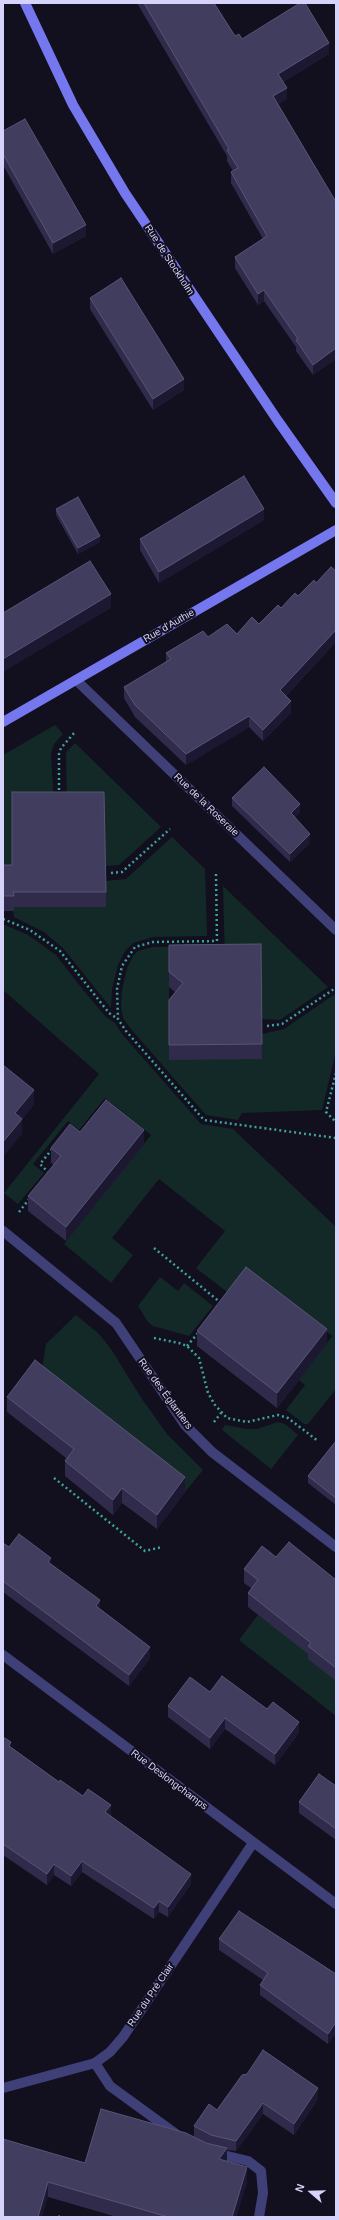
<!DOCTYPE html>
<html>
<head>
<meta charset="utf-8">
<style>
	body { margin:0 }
	#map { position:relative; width:339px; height:2220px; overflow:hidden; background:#120f1f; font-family:Arial,sans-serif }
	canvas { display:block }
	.frame { position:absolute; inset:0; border:4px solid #d6d3fa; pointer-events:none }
	.north { position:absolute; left:291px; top:2172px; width:40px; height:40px; -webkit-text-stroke:3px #120f1f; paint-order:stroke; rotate:290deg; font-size:11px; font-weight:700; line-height:16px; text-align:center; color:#d6d3fa }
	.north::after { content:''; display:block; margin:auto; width:14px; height:18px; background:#d6d3fa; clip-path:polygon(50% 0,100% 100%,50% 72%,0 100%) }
</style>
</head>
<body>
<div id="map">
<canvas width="339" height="2220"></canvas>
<div class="frame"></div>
<div class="north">N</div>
</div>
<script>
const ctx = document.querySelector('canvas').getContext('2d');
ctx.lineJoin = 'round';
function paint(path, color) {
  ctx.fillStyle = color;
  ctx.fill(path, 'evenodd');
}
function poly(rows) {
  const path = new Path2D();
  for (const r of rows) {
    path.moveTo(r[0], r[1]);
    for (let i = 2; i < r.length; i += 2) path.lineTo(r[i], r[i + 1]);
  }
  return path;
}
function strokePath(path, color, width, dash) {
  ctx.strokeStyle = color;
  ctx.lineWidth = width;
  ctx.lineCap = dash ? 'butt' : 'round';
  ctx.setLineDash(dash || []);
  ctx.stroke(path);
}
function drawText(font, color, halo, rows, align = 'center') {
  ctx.font = font + ' Arial,sans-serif';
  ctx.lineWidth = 4;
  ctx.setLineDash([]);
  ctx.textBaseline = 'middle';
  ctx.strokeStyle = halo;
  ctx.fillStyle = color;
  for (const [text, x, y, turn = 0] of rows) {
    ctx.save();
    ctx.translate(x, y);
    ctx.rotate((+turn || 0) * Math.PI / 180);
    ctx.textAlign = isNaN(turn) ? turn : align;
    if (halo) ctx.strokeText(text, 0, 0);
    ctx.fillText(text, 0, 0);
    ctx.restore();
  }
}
const green = poly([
	[55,725,63,734,54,744,51,753,54,807,12,880,3,880,3,755],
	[75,743,161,827,119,865,106,866,67,807,66,755,67,751],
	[172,837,205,869,207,936,153,937,133,943,125,951,118,965,112,989,111,1008,63,948,44,932,14,917,13,907,106,907,106,881,126,879],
	[223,886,328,987,280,1020,262,1019,261,959,225,959],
	[3,924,28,935,56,955,84,991,106,1017,115,1023,122,1034,201,1124,233,1129,336,1227,336,1389,308,1424,304,1424,286,1410,305,1385,299,1380,332,1336,249,1272,231,1295,196,1268,225,1231,159,1179,112,1238,133,1255,111,1283,64,1244,151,1135,105,1098,79,1130,68,1121,33,1164,44,1173,18,1204,4,1193,99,1074,3,990],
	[205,946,169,960,169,1059,262,1059,262,1034,284,1029,335,994,336,1051,322,1110,242,1113,238,1120,206,1115,130,1028,123,1018,121,1007,122,990,127,968,133,956,138,951,153,947],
	[160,1277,178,1291,184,1283,213,1306,189,1336,153,1326,148,1322,138,1306],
	[76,1315,99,1334,111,1349,142,1399,167,1434,203,1470,185,1492,35,1375,42,1369,46,1344],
	[278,1422,285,1424,298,1435,271,1469,222,1430,225,1425,247,1429,257,1429],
	[258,1615,271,1625,277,1617,336,1669,336,1716,239,1640]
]);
const path = poly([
	[59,795,59,754,61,748,75,732],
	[111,873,122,872,170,829],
	[216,874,217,941,153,942,135,947,122,966,117,989,118,1019,126,1031,204,1120,336,1138],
	[3,919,30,930,60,951,109,1013,118,1019],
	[267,1026,282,1024,334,989],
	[336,1073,326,1112,336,1122],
	[49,1173,40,1164,53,1148],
	[19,1212,30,1198],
	[154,1248,221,1303],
	[154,1338,179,1343,187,1346,199,1358,208,1393,215,1405,227,1418,247,1422,278,1415,288,1418,318,1441],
	[187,1346,199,1332],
	[214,1422,221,1413],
	[54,1478,145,1551,162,1547],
	[59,2217,60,2216]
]);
const lane = poly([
	[95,2063,110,2086,176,2134],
	[215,2153,248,2161,261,2171,263,2193,259,2217]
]);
const street = poly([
	[76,680,336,930],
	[3,1231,116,1323,185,1425,212,1452,336,1547],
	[3,1655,336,1904],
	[3,2088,95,2063,110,2052,123,2037,253,1843]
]);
const secondary = poly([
	[25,3,73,105,125,193,278,421,336,503],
	[3,722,336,530]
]);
const wall = poly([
	[137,3,214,3,235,36,242,39,329,54,283,82,287,99,278,104,336,202,336,359,313,375,296,351,296,347,264,301,258,305,235,268,235,257,263,239,231,183,231,172,233,171,227,161,227,156],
	[3,131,86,236,53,254,3,165],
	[90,298,184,390,153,410,90,309],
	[56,509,100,542,78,554,56,515],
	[264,520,159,583,140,550,140,539],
	[336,571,336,644,335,643,286,696,291,713,263,741,249,727,186,765,135,717,124,698,124,687,166,662,166,653,208,637,237,634,259,624,298,596,316,583],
	[232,798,300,812,295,817,310,843,290,862,232,806],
	[3,865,106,892,106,907,14,907,14,911,3,911],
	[261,944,262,1059,169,1060,169,1000,175,992,169,987,169,945],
	[80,1132,144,1145,66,1241,28,1211,28,1196,54,1165,51,1163,51,1148],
	[197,1331,327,1344,277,1408,197,1346],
	[7,1397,185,1492,157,1529,122,1503,113,1515,65,1476,65,1461,66,1458,7,1412],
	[336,1441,336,1505,308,1483,308,1476],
	[3,1543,9,1547,51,1564,150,1658,129,1686,3,1592],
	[276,1557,336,1580,336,1681,308,1659,308,1654,248,1607,248,1593,251,1588,244,1583,244,1569],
	[210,1692,299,1733,275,1765,225,1729,210,1749,168,1717,168,1706],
	[3,1737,11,1747,59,1782,83,1796,111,1815,111,1816,191,1884,168,1917,159,1912,154,1919,82,1872,71,1886,54,1875,47,1885,3,1855],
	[336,1786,336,1840,299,1813,299,1802],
	[219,1939,336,1974,336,2033,328,2044,260,1995,260,1985,263,1980,219,1950],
	[242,2075,318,2099,294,2135,263,2114,236,2151,227,2150,227,2161,247,2182,236,2217,117,2217,48,2197,3,2139,85,2163,194,2137,194,2126,217,2110]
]);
const shadedWall = poly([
	[329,43,329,54,278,85,278,74],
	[287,88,287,99,273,107,273,96],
	[86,225,86,236,53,254,53,243],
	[264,290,264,301,258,305,258,294],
	[336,348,336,359,313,375,313,365],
	[184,379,184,390,153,410,153,399],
	[264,509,264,520,159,583,159,572],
	[100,536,100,542,78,554,78,548],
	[111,594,111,608,3,672,3,659],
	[335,631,335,643,280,702,280,690],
	[291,701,291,713,263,741,263,730],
	[249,716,249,727,186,765,186,754],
	[300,804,300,812,291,821,291,813],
	[310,834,310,843,290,862,290,854],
	[34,1090,34,1105,22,1120,22,1134,3,1157,3,1142,15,1113],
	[144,1130,144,1145,66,1241,66,1227],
	[327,1329,327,1344,277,1408,277,1393],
	[185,1477,185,1492,157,1529,157,1515],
	[122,1488,122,1503,113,1515,113,1500],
	[51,1558,51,1569,48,1562],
	[100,1600,100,1611,96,1606],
	[150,1647,150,1658,129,1686,129,1675],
	[225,1718,225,1729,210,1749,210,1738],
	[299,1722,299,1733,275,1765,275,1754],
	[111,1805,111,1815,105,1823,105,1812],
	[82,1861,82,1872,71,1886,71,1876],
	[54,1864,54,1875,47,1885,47,1874],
	[191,1874,191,1884,168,1917,168,1907],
	[159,1901,159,1912,154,1919,154,1908],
	[336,2022,336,2033,328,2044,328,2034],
	[318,2088,318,2099,294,2135,294,2124],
	[263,2103,263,2114,236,2151,236,2141],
	[227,2148,227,2163,219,2159],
	[247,2167,247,2182,236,2217,232,2217],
	[48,2182,48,2197,42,2217,38,2217]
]);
const building = poly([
	[144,3,214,3,235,36,239,34,242,39,300,3,305,3,329,43,278,74,287,88,273,96,336,202,336,348,313,365,296,340,298,339,264,290,258,294,235,257,267,236,231,172,238,168,227,150,229,149,144,3],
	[25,119,86,225,53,243,3,154,3,131,25,119],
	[121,278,184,379,153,399,90,298,121,278],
	[244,476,264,509,159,572,140,539,244,476],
	[78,497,100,536,78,548,56,509,78,497],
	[90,561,111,594,3,659,3,613,90,561],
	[331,567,336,571,336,633,335,631,280,690,291,701,263,730,249,716,186,754,135,705,124,687,171,659,166,653,203,631,208,637,227,624,237,634,252,617,259,624,278,605,281,608,295,593,298,596,314,580,316,583,331,567],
	[264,767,300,804,291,813,310,834,290,854,232,798,264,767],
	[12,792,104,792,106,892,13,892,14,896,3,896,3,865,12,865,12,792],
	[261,944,262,1044,169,1045,169,1000,183,983,169,972,169,945,261,944],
	[3,1065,34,1090,15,1113,22,1119,3,1142,3,1065],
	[106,1100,144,1130,66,1227,28,1196,61,1156,51,1148,70,1124,80,1132,106,1100],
	[246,1267,327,1329,277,1393,197,1331,246,1267],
	[35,1360,185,1477,157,1515,122,1488,113,1500,65,1461,74,1449,7,1397,35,1360],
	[336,1441,336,1498,308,1476,336,1441],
	[19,1534,51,1558,48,1562,100,1600,96,1606,150,1647,129,1675,3,1581,3,1543,9,1547,19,1534],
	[289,1542,336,1580,336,1668,308,1646,311,1643,248,1593,258,1580,244,1569,262,1546,276,1557,289,1542],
	[222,1676,267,1709,273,1702,299,1722,275,1754,225,1718,210,1738,168,1706,190,1677,210,1692,222,1676],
	[3,1737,11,1742,9,1746,59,1782,60,1780,83,1796,88,1789,111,1805,105,1812,191,1874,168,1907,159,1901,154,1908,82,1861,71,1876,54,1864,47,1874,3,1844,3,1737],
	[319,1774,336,1786,336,1829,299,1802,319,1774],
	[239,1911,336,1974,336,2022,328,2034,260,1985,268,1973,219,1939,239,1911],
	[263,2050,318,2088,294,2124,263,2103,236,2141,211,2135,194,2126,209,2104,217,2110,242,2075,247,2074,263,2050],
	[101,2109,186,2133,206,2143,227,2148,219,2159,247,2167,232,2217,168,2217,48,2182,38,2217,3,2217,3,2139,85,2163,101,2109]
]);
const streetNames = [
	["Rue de Stockholm",169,260,57],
	["Rue d'Authie",169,626,-30],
	["Rue de la Roseraie",206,805,44],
	["Rue des Églantiers",165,1394,54],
	["Rue Deslongchamps",169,1780,37],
	["Rue du Pré Clair",151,1995,-56]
];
paint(green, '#132927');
strokePath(path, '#3ca59b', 2.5, [2, 3]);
strokePath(lane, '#404079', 10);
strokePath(street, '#404079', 10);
strokePath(secondary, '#7577ef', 10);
paint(wall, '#302b4b');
paint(shadedWall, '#1c1832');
paint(building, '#413d5e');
strokePath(building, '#595476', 1);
drawText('10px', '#d6d3fa', '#120f1f', streetNames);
</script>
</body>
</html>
